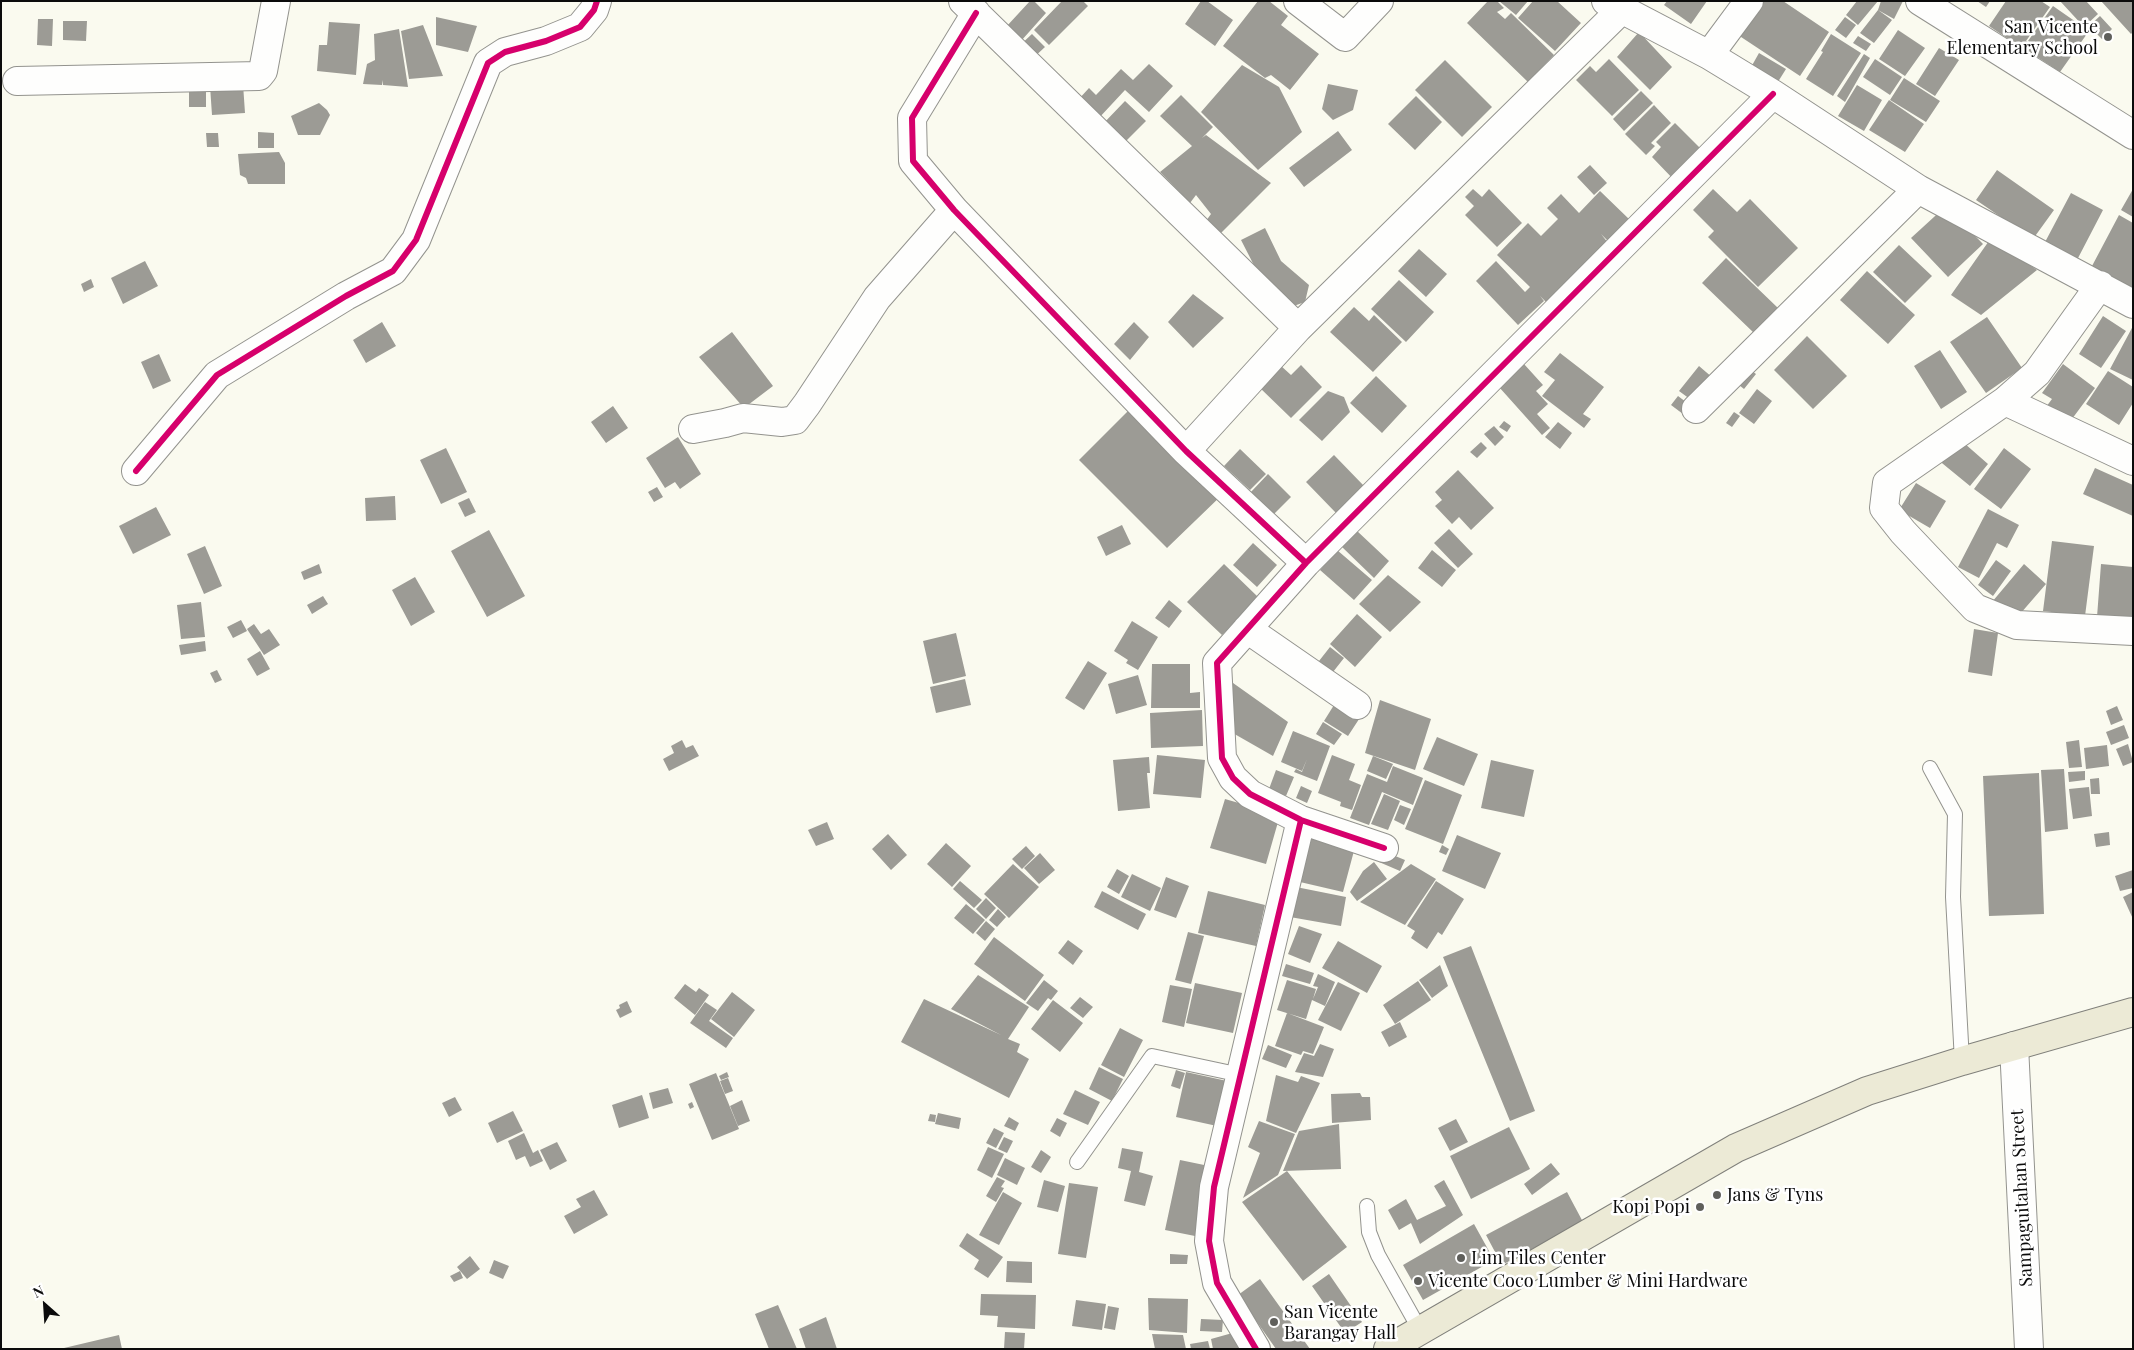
<!DOCTYPE html>
<html>
<head>
<meta charset="utf-8">
<style>
	body { margin:0 }
	#map { position:relative; width:2134px; height:1350px; overflow:hidden; background:#fafaef; font-family:"Playfair Display",serif }
	canvas { display:block }
	.frame { position:absolute; inset:0; border:2px solid #0b0b0b; pointer-events:none }
	.north { position:absolute; left:20px; top:1280px; width:50px; height:50px; -webkit-text-stroke:4px #fff; paint-order:stroke; rotate:334deg; font-size:14px; font-weight:700; line-height:20px; text-align:center; color:#0b0b0b }
	.north::after { content:''; display:block; margin:auto; width:18px; height:22px; background:#0b0b0b; clip-path:polygon(50% 0,100% 100%,50% 72%,0 100%) }
</style>
</head>
<body>
<div id="map">
<canvas width="2134" height="1350"></canvas>
<div class="frame"></div>
<div class="north">N</div>
</div>
<script>
const ctx = document.querySelector('canvas').getContext('2d');
ctx.lineJoin = 'round';
function paint(path, color) {
  ctx.fillStyle = color;
  ctx.fill(path, 'evenodd');
}
function poly(rows) {
  const path = new Path2D();
  for (const r of rows) {
    path.moveTo(r[0], r[1]);
    for (let i = 2; i < r.length; i += 2) path.lineTo(r[i], r[i + 1]);
  }
  return path;
}
function strokePath(path, color, width, dash) {
  ctx.strokeStyle = color;
  ctx.lineWidth = width;
  ctx.lineCap = dash ? 'butt' : 'round';
  ctx.setLineDash(dash || []);
  ctx.stroke(path);
}
function drawText(font, color, halo, rows, align = 'center') {
  ctx.font = font + ' "Playfair Display",serif';
  ctx.lineWidth = 5;
  ctx.setLineDash([]);
  ctx.textBaseline = 'middle';
  ctx.strokeStyle = halo;
  ctx.fillStyle = color;
  for (const [text, x, y, turn = 0] of rows) {
    ctx.save();
    ctx.translate(x, y);
    ctx.rotate((+turn || 0) * Math.PI / 180);
    ctx.textAlign = isNaN(turn) ? turn : align;
    if (halo) ctx.strokeText(text, 0, 0);
    ctx.fillText(text, 0, 0);
    ctx.restore();
  }
}
const building = poly([
	[1030,1,1034,1,1046,13,1021,41,1006,27],
	[1062,1,1083,1,1088,6,1049,45,1034,30],
	[1201,1,1207,1,1233,20,1215,46,1185,24],
	[1258,1,1269,1,1288,16,1281,25,1319,54,1290,90,1271,75,1265,78,1223,46],
	[1488,1,1497,1,1504,8,1497,12,1505,19,1511,13,1554,55,1528,82,1467,23],
	[1499,1,1528,1,1516,15],
	[1533,1,1557,1,1581,23,1555,51,1518,18],
	[1667,1,1707,1,1691,24,1664,5],
	[1761,1,1783,1,1829,32,1800,76,1738,35],
	[1857,1,1878,1,1858,25,1846,15],
	[1881,1,1903,1,1894,19,1878,10,1892,20,1874,43,1860,33,1878,10],
	[1977,1,1990,1,1986,7],
	[2006,1,2041,1,2050,7,2026,41,2031,44,2026,51,1989,26],
	[2060,1,2086,1,2098,14,2084,27],
	[2101,1,2133,1,2133,32,2131,34],
	[2053,6,2089,31,2060,72,2028,51,2033,44,2028,41],
	[2100,16,2112,29,2102,39,2089,26],
	[436,17,477,26,468,52,436,45],
	[1845,17,1856,25,1846,38,1835,30],
	[38,19,53,19,52,46,37,45],
	[63,21,87,21,86,41,63,40],
	[329,22,360,24,356,75,317,71,319,45,327,45],
	[423,25,443,76,409,79,401,31],
	[399,29,408,87,383,85,382,80,382,85,363,84,367,64,375,60,374,34],
	[1898,30,1925,48,1905,76,1879,59],
	[1639,32,1672,67,1650,90,1617,57],
	[1032,34,1045,47,1030,61,1017,48],
	[1831,34,1861,53,1833,96,1806,79,1823,52,1821,51],
	[1858,36,1871,44,1866,51,1853,43],
	[1939,48,1959,60,1935,96,1916,84],
	[1759,53,1786,69,1776,85,1750,69],
	[1864,54,1870,58,1845,102,1837,96],
	[1609,59,1639,90,1612,116,1576,80,1590,66,1596,72],
	[1875,59,1902,77,1890,95,1863,77],
	[1445,60,1492,107,1462,137,1415,90],
	[1149,64,1173,86,1149,112,1125,90,1098,119,1078,100,1089,88,1096,95,1121,69,1133,80],
	[1242,65,1279,87,1302,132,1258,170,1201,112],
	[1904,78,1940,101,1926,122,1890,100],
	[243,84,245,113,212,115,210,86],
	[1328,84,1358,90,1353,110,1333,120,1322,109],
	[1857,85,1882,100,1864,131,1838,116],
	[189,86,206,86,206,107,189,107],
	[1641,91,1653,103,1624,131,1613,119],
	[1181,95,1213,127,1202,138,1206,135,1271,183,1217,237,1203,225,1211,214,1196,195,1190,203,1160,172,1192,146,1160,116],
	[1416,96,1442,122,1415,150,1388,124],
	[1889,100,1924,124,1905,152,1869,130],
	[1125,101,1146,121,1121,146,1101,126],
	[319,103,327,110,330,115,320,135,298,135,291,116],
	[1654,105,1671,123,1651,143,1655,146,1646,155,1625,134],
	[1675,123,1707,155,1677,183,1652,157,1661,147,1656,142],
	[1338,131,1352,150,1304,187,1289,168],
	[258,132,274,133,274,148,258,148],
	[206,133,218,133,219,147,207,147],
	[279,152,285,163,285,184,248,184,246,178,240,175,238,154],
	[1590,165,1607,183,1594,195,1577,177],
	[1997,170,2054,210,2033,239,1976,200],
	[1473,189,1482,197,1489,189,1522,223,1497,247,1465,215,1474,206,1465,197],
	[1713,189,1737,212,1750,199,1798,248,1758,287,1708,237,1714,231,1693,210],
	[2133,189,2133,217,2121,210],
	[1600,191,1630,220,1609,242,1601,234,1609,244,1548,304,1540,296,1544,301,1518,325,1476,281,1496,261,1525,292,1530,287,1497,255,1528,223,1541,236,1558,219,1547,208,1561,194,1579,213],
	[2071,193,2103,210,2077,260,2044,244],
	[1946,206,1983,244,1948,277,1911,238],
	[2119,215,2133,223,2133,288,2092,266],
	[1265,228,1281,261,1309,285,1305,302,1288,308,1260,277,1241,240],
	[1991,238,2037,270,1981,315,1951,295],
	[1899,245,1932,276,1905,303,1873,272],
	[1419,249,1447,274,1426,297,1398,271],
	[1726,258,1778,308,1754,333,1702,283],
	[145,261,158,286,123,304,111,278],
	[1867,271,1915,315,1888,344,1840,300],
	[91,279,94,287,84,292,81,284],
	[1399,280,1434,312,1406,342,1371,309],
	[1193,294,1224,318,1193,348,1168,322],
	[1354,307,1369,321,1374,315,1402,342,1373,372,1330,332],
	[2103,316,2126,331,2101,368,2079,354],
	[1987,317,2022,368,1986,393,1950,342],
	[382,322,396,346,366,363,353,340],
	[1134,322,1149,337,1130,360,1114,344],
	[2133,326,2133,380,2110,369],
	[732,332,773,386,744,408,699,357],
	[1807,336,1847,376,1813,409,1774,370],
	[1940,350,1967,392,1941,409,1914,366],
	[1560,353,1604,387,1583,414,1591,419,1584,428,1542,396,1555,380,1544,372],
	[159,354,171,381,153,389,141,362],
	[1524,364,1543,385,1536,391,1548,404,1537,414,1550,428,1542,435,1499,387],
	[2063,364,2095,388,2069,423,2046,407,2052,399,2042,393],
	[1280,365,1291,375,1301,365,1322,387,1291,418,1258,386],
	[1699,366,1713,378,1694,402,1679,391],
	[1745,366,1756,374,1744,389,1734,381],
	[2108,371,2133,387,2133,403,2119,425,2086,404],
	[1376,376,1407,406,1382,433,1350,403],
	[1757,389,1772,401,1754,424,1739,413],
	[1328,391,1344,397,1350,412,1322,441,1299,420],
	[1678,396,1690,405,1683,414,1671,405],
	[1135,404,1224,493,1167,548,1079,460],
	[613,406,628,428,606,443,591,422],
	[1734,412,1740,416,1732,427,1726,423],
	[1504,421,1511,426,1507,432,1499,427],
	[1558,422,1572,433,1560,449,1545,437],
	[1494,426,1504,437,1495,446,1484,434],
	[1956,436,1988,464,1970,486,1937,459],
	[678,437,701,474,680,489,675,482,665,488,646,458],
	[1481,442,1487,448,1477,458,1470,452],
	[446,448,467,492,441,504,420,460],
	[2004,448,2031,469,2001,509,1974,489],
	[1240,449,1266,474,1250,490,1224,466],
	[1334,455,1365,487,1337,514,1306,482],
	[2095,468,2133,485,2133,516,2083,494],
	[1458,470,1494,508,1471,530,1459,517,1452,524,1435,506,1442,500,1435,492],
	[1268,474,1291,497,1273,515,1250,493],
	[1916,483,1946,501,1930,528,1899,510],
	[657,487,663,497,654,502,648,492],
	[395,496,396,520,366,521,365,498],
	[469,498,476,512,465,517,458,503],
	[156,507,171,535,133,554,119,526],
	[1988,509,2019,525,2007,548,1997,543,1979,578,1958,567],
	[1122,525,1131,544,1106,556,1097,537],
	[1449,529,1473,554,1458,568,1434,543],
	[489,530,525,596,487,617,451,551],
	[1356,530,1389,561,1374,578,1341,546],
	[2052,541,2094,546,2085,616,2043,611],
	[1253,543,1277,565,1257,587,1233,565],
	[205,546,222,586,204,594,187,554],
	[1337,550,1372,580,1354,600,1320,570],
	[1432,550,1456,570,1442,587,1418,568],
	[1996,560,2011,571,1993,596,1978,585],
	[319,564,322,573,304,580,301,572],
	[1224,564,1258,597,1222,635,1187,602],
	[2024,564,2046,584,2014,621,1992,602],
	[2101,564,2133,567,2133,619,2097,617],
	[1388,575,1421,602,1390,632,1359,604],
	[415,577,435,612,411,626,392,590],
	[323,596,328,604,312,614,307,605],
	[1169,600,1182,611,1169,628,1155,618],
	[201,602,205,637,181,639,177,605],
	[1357,614,1382,637,1355,667,1330,644],
	[241,620,247,631,233,638,227,627],
	[1132,621,1158,637,1138,670,1126,663,1128,660,1114,651],
	[254,624,261,634,269,629,280,645,264,655,247,629],
	[1974,629,1998,633,1992,676,1968,672],
	[956,633,966,676,933,684,923,641],
	[205,641,206,651,181,655,179,645],
	[1330,647,1344,658,1333,672,1319,661],
	[260,651,270,669,257,676,247,659],
	[1088,661,1107,673,1084,710,1065,698],
	[1152,664,1190,664,1190,693,1200,692,1200,708,1151,708],
	[217,670,222,680,215,683,210,673],
	[1138,675,1147,705,1116,714,1108,684],
	[1226,678,1288,722,1273,756,1224,728],
	[965,679,971,705,936,713,930,687],
	[1339,697,1363,713,1348,736,1324,721],
	[1380,700,1431,719,1415,770,1365,753],
	[2117,706,2123,720,2111,725,2106,711],
	[1202,710,1203,746,1151,748,1150,713],
	[1323,722,1342,734,1334,745,1316,734],
	[2124,725,2129,738,2111,745,2106,732],
	[1293,731,1330,746,1317,781,1294,772,1296,769,1302,772,1307,759,1302,771,1281,762],
	[1437,737,1478,754,1464,786,1423,769],
	[682,740,686,748,693,745,699,756,669,771,663,759,674,753,671,746],
	[2079,740,2082,767,2069,768,2066,742],
	[2128,744,2133,762,2123,766,2116,749],
	[2107,745,2109,766,2086,769,2084,748],
	[1157,755,1205,760,1201,798,1153,794],
	[1332,755,1355,764,1349,780,1361,785,1352,810,1340,806,1341,802,1318,793],
	[1373,756,1393,764,1386,779,1367,771],
	[1149,757,1150,773,1147,773,1150,808,1118,811,1113,760],
	[1491,760,1534,770,1524,817,1481,808],
	[1393,766,1423,778,1413,805,1382,792,1369,825,1350,818,1367,774,1387,782],
	[2064,769,2068,829,2045,832,2041,770],
	[1276,770,1294,777,1286,796,1269,789],
	[2085,771,2085,780,2069,782,2068,772],
	[2039,773,2044,914,1989,916,1983,776],
	[2099,778,2100,794,2091,794,2090,779],
	[1425,780,1462,795,1443,844,1405,829],
	[1301,786,1312,791,1307,803,1296,798],
	[2089,787,2092,816,2073,819,2069,789],
	[1384,794,1400,801,1388,830,1371,824],
	[1225,799,1280,815,1266,864,1210,848],
	[1400,805,1411,809,1404,825,1394,820],
	[827,822,834,839,816,846,808,830],
	[2109,832,2110,845,2096,847,2094,834],
	[888,834,907,855,891,870,872,849],
	[1457,835,1501,853,1485,889,1442,871],
	[1312,837,1355,847,1343,892,1300,882],
	[946,843,971,866,952,887,927,864],
	[1442,845,1449,849,1446,855,1439,852],
	[1026,846,1035,856,1022,869,1012,859],
	[1383,851,1405,860,1400,871,1379,862],
	[1040,853,1055,870,1039,884,1024,868],
	[1374,862,1387,879,1357,901,1350,892,1363,871],
	[1013,864,1039,887,1009,918,984,894],
	[1411,864,1436,879,1405,925,1360,902],
	[1117,869,1129,876,1119,894,1107,887],
	[2133,870,2133,888,2120,891,2115,876],
	[1132,874,1161,888,1150,911,1121,897],
	[1166,877,1189,886,1176,918,1154,910],
	[960,881,982,900,974,908,953,889],
	[1436,881,1464,899,1442,935,1438,932,1427,949,1411,938,1415,931,1407,926],
	[1296,887,1346,897,1341,926,1290,917],
	[1102,891,1146,914,1138,930,1094,907],
	[1208,891,1265,905,1256,946,1198,933],
	[2133,892,2133,919,2123,897],
	[986,898,996,908,986,919,976,909],
	[966,904,985,920,973,934,954,918],
	[998,909,1006,917,997,927,989,920],
	[986,921,995,929,985,941,976,933],
	[1299,926,1322,934,1310,963,1288,954],
	[1188,932,1204,936,1191,984,1175,980],
	[994,937,1044,975,1025,1001,974,964],
	[1068,940,1083,951,1073,965,1058,953],
	[1338,941,1382,966,1367,993,1322,968],
	[1471,946,1535,1111,1510,1121,1443,957],
	[1286,964,1314,973,1310,984,1282,976],
	[1440,965,1448,986,1432,998,1419,980],
	[1318,974,1335,982,1325,1006,1312,1000,1306,1019,1277,1010,1287,980,1316,989,1313,999,1318,987,1313,986],
	[978,975,1029,1007,1008,1039,1020,1044,1017,1052,1029,1059,1009,1098,901,1042,924,999,1001,1035,951,1009],
	[1044,980,1058,991,1051,1000,1048,998,1038,1011,1026,1003],
	[1418,981,1431,1000,1395,1024,1383,1005],
	[1338,982,1360,993,1341,1031,1318,1020],
	[1195,983,1242,993,1233,1033,1186,1023],
	[685,984,696,992,699,988,709,995,695,1015,674,998],
	[1170,985,1192,989,1184,1027,1162,1022],
	[732,992,755,1010,734,1037,711,1019],
	[1080,997,1093,1007,1083,1018,1070,1008],
	[1053,1000,1083,1023,1060,1052,1031,1029],
	[627,1001,632,1012,620,1018,616,1010,620,1008,619,1005],
	[705,1002,717,1010,709,1021,733,1038,726,1048,690,1023],
	[1287,1013,1324,1027,1313,1054,1303,1051,1301,1055,1275,1046],
	[1400,1022,1407,1037,1389,1047,1381,1032],
	[1120,1028,1143,1040,1124,1077,1101,1065],
	[1320,1044,1334,1049,1323,1077,1295,1072,1304,1053,1314,1056],
	[1268,1045,1292,1055,1286,1068,1262,1059],
	[1099,1067,1123,1079,1112,1101,1089,1089],
	[1176,1070,1185,1073,1180,1089,1171,1086],
	[727,1072,729,1077,721,1080,719,1076],
	[1186,1072,1227,1081,1217,1126,1176,1117],
	[716,1073,739,1129,712,1140,689,1084],
	[1276,1075,1298,1082,1301,1076,1320,1083,1296,1133,1266,1121],
	[728,1078,733,1091,725,1094,720,1081],
	[668,1088,673,1103,653,1109,649,1093],
	[1075,1090,1100,1102,1088,1125,1063,1114],
	[1360,1093,1362,1097,1370,1097,1371,1120,1332,1123,1331,1094],
	[642,1095,649,1118,619,1128,612,1105],
	[455,1097,462,1110,449,1117,442,1103],
	[742,1100,750,1121,738,1126,730,1106],
	[692,1102,694,1107,690,1109,688,1104],
	[513,1111,523,1131,497,1143,488,1123],
	[938,1113,961,1118,959,1129,935,1124],
	[930,1114,936,1115,935,1122,928,1121],
	[1009,1117,1019,1123,1015,1131,1004,1126],
	[1057,1118,1067,1123,1060,1137,1050,1131],
	[1456,1119,1468,1142,1450,1151,1438,1128],
	[1259,1121,1295,1134,1278,1175,1243,1198,1260,1153,1248,1147],
	[1339,1124,1341,1169,1283,1171,1299,1131],
	[1509,1127,1530,1169,1471,1199,1450,1156],
	[994,1128,1004,1133,996,1148,986,1143],
	[524,1133,533,1153,538,1150,543,1161,530,1167,525,1156,516,1160,508,1141],
	[1004,1137,1013,1141,1007,1153,998,1149],
	[557,1142,567,1161,550,1170,540,1150],
	[988,1147,1004,1154,992,1178,977,1170],
	[1122,1148,1143,1152,1139,1172,1153,1176,1145,1206,1124,1201,1131,1171,1118,1168],
	[1041,1150,1051,1157,1041,1173,1031,1167],
	[1005,1158,1025,1168,1017,1185,997,1175],
	[1180,1160,1209,1166,1195,1236,1165,1230],
	[1551,1163,1560,1174,1532,1195,1524,1184],
	[1287,1171,1347,1247,1303,1281,1242,1202],
	[997,1177,1005,1181,1001,1187,1004,1188,996,1202,986,1196],
	[1044,1180,1065,1186,1058,1212,1037,1207],
	[1444,1180,1463,1215,1420,1244,1411,1223,1399,1230,1388,1210,1406,1199,1417,1220,1446,1206,1434,1186],
	[1069,1183,1098,1187,1086,1258,1058,1254],
	[594,1190,608,1215,574,1234,564,1216,581,1207,576,1199],
	[1003,1192,1022,1203,999,1245,979,1235],
	[1567,1192,1583,1222,1502,1265,1486,1235],
	[1474,1224,1494,1260,1423,1300,1403,1265],
	[967,1233,1003,1257,988,1278,974,1269,979,1260,959,1246],
	[1170,1254,1188,1255,1187,1264,1170,1264],
	[470,1256,480,1269,467,1279,457,1267],
	[494,1260,509,1266,503,1279,489,1273],
	[1007,1261,1032,1262,1032,1283,1006,1282],
	[460,1271,463,1278,454,1282,450,1276],
	[1329,1274,1362,1322,1345,1333,1312,1286],
	[1260,1279,1310,1349,1276,1349,1238,1295],
	[981,1294,1036,1295,1035,1329,997,1327,998,1316,980,1315],
	[1148,1298,1188,1299,1187,1333,1149,1330],
	[1076,1300,1106,1304,1102,1330,1072,1326],
	[778,1305,797,1349,769,1349,755,1314],
	[1108,1306,1119,1308,1115,1330,1104,1328],
	[826,1317,837,1349,806,1349,799,1329],
	[1201,1319,1223,1320,1222,1332,1200,1331],
	[1005,1332,1025,1333,1024,1349,1004,1349],
	[1236,1332,1240,1349,1213,1349,1211,1339],
	[1152,1334,1183,1335,1186,1349,1155,1349],
	[119,1335,122,1349,64,1349,64,1348],
	[1208,1341,1210,1349,1191,1349,1190,1344]
]);
const lane = poly([
	[1930,768,1955,814,1953,897,1962,1061],
	[1077,1162,1152,1056,1241,1075],
	[1367,1206,1369,1232,1378,1255,1420,1330]
]);
const street = poly([
	[963,1,1298,328],
	[1298,1,1345,37,1379,1],
	[1606,1,1709,55,1773,94,1918,189,2133,304],
	[1920,1,2133,135],
	[976,13,912,118,913,161,954,210,1186,451,1306,563],
	[1709,55,1749,1],
	[17,81,259,76,263,71,276,1],
	[2100,285,2037,373,2005,401,2133,461],
	[2005,401,1887,483,1884,508,1903,532,1975,608,2017,625,2133,631],
	[1696,409,1918,189],
	[693,429,725,423,743,418,782,422,795,420,807,404,877,298,954,210],
	[1186,451,1298,328,1621,10],
	[136,471,217,375,346,296,393,271,416,240,488,63,505,52,546,41,580,27,594,10,597,1],
	[1247,629,1357,705],
	[1384,848,1301,820,1250,794,1233,778,1222,758,1217,663,1306,563,1773,94],
	[2014,1046,2029,1349],
	[1256,1349,1217,1283,1209,1241,1214,1187,1301,820]
]);
const primary = poly([
	[1388,1349,1736,1148,1867,1091,1962,1061,2133,1012]
]);
const cycleway = poly([
	[976,13,912,118,913,161,954,210,1186,451,1306,563],
	[136,471,217,375,346,296,393,271,416,240,488,63,505,52,546,41,580,27,594,10,597,1],
	[1384,848,1301,820,1250,794,1233,778,1222,758,1217,663,1306,563,1773,94],
	[1256,1349,1217,1283,1209,1241,1214,1187,1301,820]
]);
const markers = [
	[2108,37,5,"#5f5f5b"],
	[1717,1195,5,"#5f5f5b"],
	[1700,1207,5,"#5f5f5b"],
	[1461,1258,5,"#5f5f5b"],
	[1418,1281,5,"#5f5f5b"],
	[1274,1322,5,"#5f5f5b"]
];
const poiNames = [
	["San Vicente",2098,27,"right"],
	["Elementary School",2098,48,"right"],
	["Jans & Tyns",1727,1195],
	["Kopi Popi",1690,1207,"right"],
	["Lim Tiles Center",1471,1258],
	["Vicente Coco Lumber & Mini Hardware",1428,1281],
	["San Vicente",1284,1312],
	["Barangay Hall",1284,1333]
];
const streetNames = [
	["Sampaguitahan Street",2022,1198,-93]
];
paint(building, '#9c9b95');
strokePath(lane, '#93938e', 16);
strokePath(street, '#93938e', 30);
strokePath(primary, '#80807b', 30);
strokePath(lane, '#fefefd', 14);
strokePath(street, '#fefefd', 28);
strokePath(primary, '#ecead6', 28);
strokePath(cycleway, '#d6006c', 6);
for (const [x, y, r, color] of markers) {
  const dot = new Path2D();
  dot.arc(x, y, r, 0, 2 * Math.PI);
  ctx.fillStyle = color;
  ctx.fill(dot);
  strokePath(dot, '#fff', 2);
}
drawText('18px', '#0b0b0b', '#fff', poiNames, 'left');
drawText('18px', '#0b0b0b', '#fff', streetNames);
</script>
</body>
</html>
